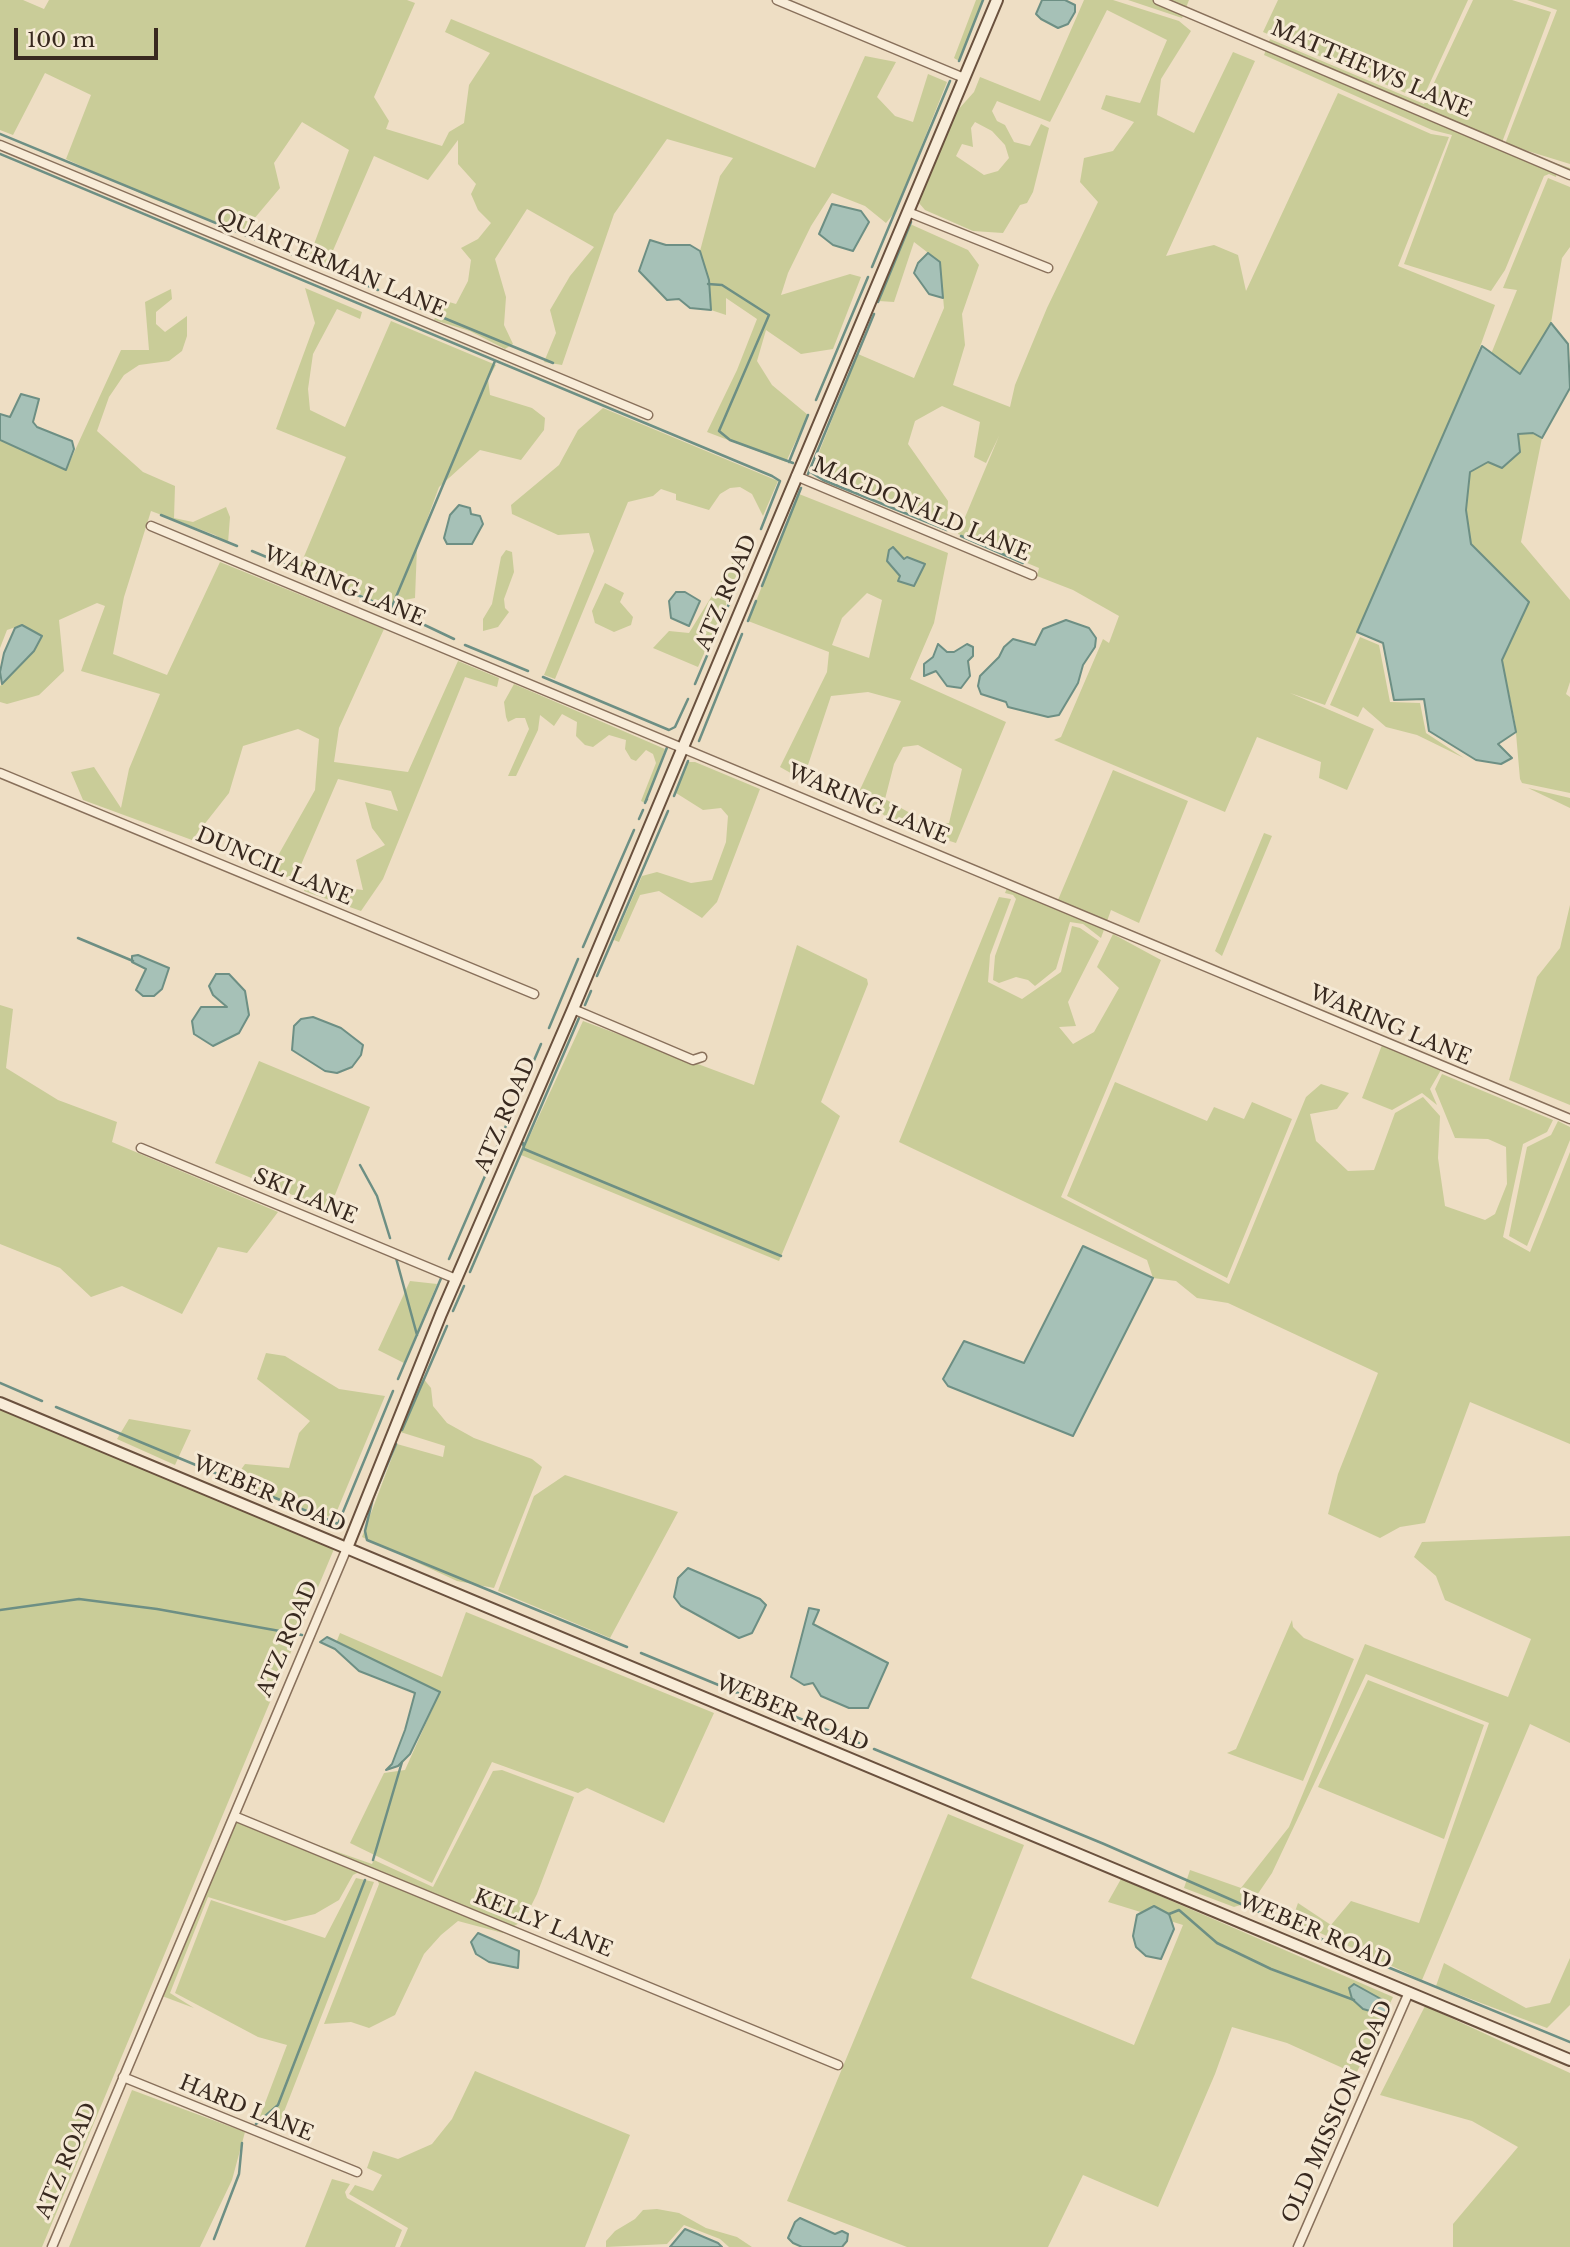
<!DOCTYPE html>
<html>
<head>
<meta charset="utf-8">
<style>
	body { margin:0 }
	#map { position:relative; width:1570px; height:2247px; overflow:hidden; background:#eedec4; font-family:"Libre Baskerville",serif }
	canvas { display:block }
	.scale { position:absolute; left:14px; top:28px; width:144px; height:32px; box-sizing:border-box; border:4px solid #38291f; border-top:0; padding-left:9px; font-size:21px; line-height:24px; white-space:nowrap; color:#38291f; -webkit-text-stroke:5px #f5e9d4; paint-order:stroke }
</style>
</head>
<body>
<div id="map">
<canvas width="1570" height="2247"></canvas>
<div class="scale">100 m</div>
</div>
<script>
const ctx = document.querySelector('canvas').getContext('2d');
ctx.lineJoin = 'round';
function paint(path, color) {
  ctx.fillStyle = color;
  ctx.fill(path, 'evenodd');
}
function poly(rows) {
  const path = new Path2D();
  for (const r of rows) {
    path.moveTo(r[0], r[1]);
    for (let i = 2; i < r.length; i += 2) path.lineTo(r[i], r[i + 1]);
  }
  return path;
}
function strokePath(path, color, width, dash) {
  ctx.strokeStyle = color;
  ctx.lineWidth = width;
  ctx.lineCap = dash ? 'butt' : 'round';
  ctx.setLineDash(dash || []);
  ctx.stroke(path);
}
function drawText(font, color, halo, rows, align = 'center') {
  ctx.font = font + ' "Libre Baskerville",serif';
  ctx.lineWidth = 6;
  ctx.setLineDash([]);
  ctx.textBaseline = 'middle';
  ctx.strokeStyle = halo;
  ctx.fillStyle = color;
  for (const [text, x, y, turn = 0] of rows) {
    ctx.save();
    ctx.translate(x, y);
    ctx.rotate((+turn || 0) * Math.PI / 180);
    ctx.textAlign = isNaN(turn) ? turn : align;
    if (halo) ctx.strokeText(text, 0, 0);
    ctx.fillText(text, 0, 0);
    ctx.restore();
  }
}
const green = poly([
	[0,0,23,0,44,9,49,0,407,0,415,3,374,97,389,121,386,129,442,146,449,132,464,123,469,85,490,53,445,32,451,19,815,168,865,56,896,62,877,97,895,116,913,122,928,74,947,82,895,212,886,223,865,206,832,193,811,226,788,273,781,295,850,274,861,277,833,349,801,354,766,330,757,361,772,385,808,415,786,462,707,432,737,370,757,319,726,298,726,315,711,310,709,280,700,251,720,176,733,158,667,139,614,214,562,365,544,362,556,333,550,310,570,276,594,247,527,209,495,259,506,297,504,325,513,344,505,349,470,331,434,320,442,300,456,304,468,281,471,260,461,248,478,239,491,223,478,210,471,194,476,184,458,164,458,140,428,180,374,156,325,269,307,263,349,150,302,122,274,163,280,188,243,232,153,199,66,159,91,95,45,73,13,135,0,130],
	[976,0,983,0,959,61,954,58],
	[1084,0,1113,0,1179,21,1191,31,1161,79,1157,115,1194,133,1233,52,1255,61,1166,256,1214,245,1238,255,1246,291,1338,93,1431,134,1449,137,1398,266,1495,305,1461,400,1325,705,1290,693,1374,729,1347,790,1319,778,1321,762,1257,737,1225,812,1054,740,1061,737,1103,639,1109,643,1119,616,1073,590,1037,576,1039,568,958,534,999,436,986,463,974,457,980,422,942,406,915,421,908,444,948,501,947,529,812,470,858,354,914,378,944,308,940,262,914,242,894,302,879,301,910,224,968,250,979,265,962,314,965,345,953,385,1010,407,1015,385,1047,308,1098,202,1080,182,1084,158,1113,151,1134,122,1101,109,1106,95,1140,103,1167,40,1107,10,1050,122,997,101,992,111,997,121,1005,125,1014,142,1030,146,1041,124,1049,128,1033,192,1027,203,1020,205,1003,233,973,231,925,210,919,203,957,111,974,92,980,77,1040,101],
	[975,122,992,131,1005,145,1009,158,998,171,984,175,956,156,962,144,973,147,971,128],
	[1128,0,1189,0,1182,18],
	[1278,0,1468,0,1422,100,1263,32],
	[1473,0,1512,0,1551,12,1501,145,1570,168,1570,172,1558,167,1556,177,1549,174,1544,176,1505,270,1491,291,1404,264,1452,135,1432,130,1264,55,1270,39,1424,104],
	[1527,0,1570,0,1570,164,1505,144,1557,10],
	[1548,178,1570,187,1570,247,1562,258,1551,323,1520,375,1491,354,1517,290,1503,288],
	[305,288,362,312,360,319,337,309,313,354,308,389,310,410,345,427,391,321,496,365,488,379,490,395,532,408,545,418,544,430,521,460,480,450,439,487,417,547,415,598,393,602,391,609,300,566,346,457,276,429,315,323],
	[171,289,172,299,156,312,156,324,165,332,187,316,187,336,182,351,169,361,139,365,124,375,109,397,97,431,143,472,175,486,174,518,193,522,226,507,230,517,228,543,215,535,151,511,124,597,113,654,167,675,220,562,384,629,339,728,334,762,408,772,458,661,499,678,497,687,465,677,383,879,361,911,304,891,306,883,363,890,356,860,385,845,372,828,365,802,398,811,391,791,338,779,294,881,271,868,315,790,319,739,298,729,243,746,229,793,192,840,83,800,71,772,94,767,121,808,129,769,160,694,81,671,105,606,97,603,59,620,64,671,39,695,7,704,0,702,0,686,34,651,22,625,7,630,0,648,0,440,66,470,121,350,149,350,145,302],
	[603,408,778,481,763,516,752,494,740,487,730,488,720,494,709,510,676,500,676,494,661,489,653,496,628,502,555,679,544,675,594,551,589,533,558,535,512,514,511,505,559,465,578,430],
	[1533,433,1542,438,1521,542,1570,600,1570,682,1566,694,1570,697,1570,793,1522,783,1520,779,1515,722,1502,660,1529,602,1471,544,1466,510,1470,472,1488,462,1518,434],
	[799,494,948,553,934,623,910,679,1006,722,956,843,928,834,930,826,949,823,962,769,918,745,903,747,894,764,885,799,910,813,906,824,885,816,858,794,901,701,868,692,831,696,803,780,780,767,827,672,829,652,748,621],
	[867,593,882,600,869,658,832,645,842,618],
	[506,550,512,552,514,572,504,599,505,608,509,612,498,627,483,631,483,619,492,604,501,557],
	[734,560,743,567,698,667,653,648,669,631,689,633],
	[605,583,624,593,620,602,633,617,631,625,614,632,595,623,592,611],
	[1360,637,1379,645,1390,702,1420,703,1426,733,1464,758,1417,735,1386,727,1363,707,1358,717,1330,705],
	[514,684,665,749,645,803,641,801,656,763,653,754,646,750,636,761,631,759,625,749,626,740,609,735,593,747,585,745,576,736,577,722,562,714,554,726,540,715,538,730,516,776,508,776,529,729,525,718,516,718,508,722,506,717,504,702],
	[688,762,695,762,760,789,717,902,702,918,659,891,640,895,619,942,614,940,642,876,657,872,691,883,712,880,726,842,728,816,721,808,703,810,676,793],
	[1113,770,1188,801,1139,923,1111,910,1101,938,1083,924,1070,922,1056,969,1040,982,1035,986,1028,980,1016,977,999,983,993,980,995,956,1016,899,1013,895,1005,893,1007,888,1055,907],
	[1528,788,1570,798,1570,808],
	[1264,833,1272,836,1222,956,1215,951],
	[999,897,1011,899,990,955,988,982,1022,999,1061,972,1072,926,1080,928,1099,941,1068,1002,1076,1026,1059,1027,1073,1044,1094,1032,1119,988,1097,967,1113,934,1161,960,1061,1197,1229,1284,1306,1097,1321,1084,1349,1093,1337,1109,1310,1114,1316,1141,1348,1171,1374,1170,1395,1113,1423,1097,1440,1116,1438,1158,1445,1206,1485,1220,1495,1214,1507,1184,1506,1147,1488,1139,1455,1138,1435,1089,1442,1074,1553,1120,1547,1132,1523,1144,1503,1237,1530,1252,1570,1152,1570,1444,1470,1402,1425,1523,1400,1527,1380,1538,1328,1514,1338,1474,1378,1373,1228,1303,1197,1298,1176,1281,1153,1278,1147,1260,899,1142],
	[1570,905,1570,1105,1509,1080,1537,977,1560,948],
	[797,945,867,979,868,984,821,1102,840,1116,779,1261,521,1155,583,1021,754,1085],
	[0,1005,13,1009,6,1068,58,1100,117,1122,112,1142,278,1212,247,1253,218,1247,182,1314,122,1286,91,1297,60,1268,0,1244],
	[1382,1045,1441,1070,1430,1089,1437,1105,1422,1093,1392,1110,1362,1098],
	[259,1061,370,1107,329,1210,215,1163],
	[1115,1082,1207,1121,1214,1107,1244,1119,1252,1102,1292,1119,1227,1278,1067,1196],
	[1558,1121,1570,1127,1570,1140,1527,1246,1509,1236,1527,1147,1551,1135],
	[410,1281,437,1284,404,1363,378,1350],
	[266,1353,285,1356,339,1389,385,1396,334,1518,230,1485,245,1464,289,1468,299,1433,310,1421,257,1379],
	[418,1372,431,1388,433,1406,447,1423,474,1438,532,1459,542,1467,494,1588,457,1581,362,1537,397,1444,443,1457,445,1446,394,1430],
	[0,1410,334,1549,42,2247,0,2247],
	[129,1419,191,1430,175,1465,117,1439],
	[565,1475,678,1512,610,1638,498,1591,534,1496],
	[1570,1536,1570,1743,1530,1724,1422,1980,1292,1920,1298,1903,1331,1925,1351,1901,1419,1923,1489,1723,1366,1674,1272,1873,1253,1901,1234,1907,1184,1888,1190,1870,1241,1888,1289,1827,1365,1644,1508,1697,1531,1639,1445,1600,1436,1576,1414,1557,1422,1542],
	[466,1612,714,1713,664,1823,587,1788,578,1793,492,1762,432,1883,350,1843,384,1773,405,1770,440,1692,336,1643,340,1633,442,1677],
	[1292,1620,1293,1627,1304,1638,1354,1659,1303,1781,1227,1753,1236,1749],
	[1368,1680,1484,1725,1444,1839,1318,1787],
	[502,1770,574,1797,537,1894,524,1920,503,1933,458,1921,441,1935,424,1954,395,2015,369,2028,351,2022,324,2024,379,1884,377,1878,357,1873,353,1875,339,1900,315,1914,285,1921,208,1897,170,1993,194,2008,154,1993,229,1814,372,1864,374,1860,433,1887,493,1771],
	[948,1814,1024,1845,971,1978,1134,2045,1183,1925,1108,1902,1121,1879,1393,1997,1356,2074,1287,2043,1232,2027,1215,2074,1158,2207,1083,2175,1048,2247,907,2247,787,2201],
	[356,1878,374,1882,278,2127,259,2119,287,2045,258,2037,175,1993,211,1900,325,1938],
	[1570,1958,1570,2005,1547,2028,1436,1986,1444,1963,1526,2008,1550,2003],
	[1425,2006,1570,2073,1570,2247,1453,2247,1453,2224,1518,2147,1472,2121,1380,2095],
	[475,2071,630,2135,585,2247,400,2247,408,2228,349,2194,355,2185,373,2191,382,2175,367,2168,373,2151,398,2159,432,2144,452,2119],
	[132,2090,245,2132,232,2180,200,2247,69,2247],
	[332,2179,350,2184,345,2192,347,2198,402,2230,395,2247,305,2247],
	[657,2209,679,2213,706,2228,737,2237,752,2247,729,2247,720,2239,684,2225,667,2244,606,2247,606,2241,615,2231,635,2219,643,2210]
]);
const water = poly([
	[1042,0,1065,0,1075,5,1075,12,1068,24,1058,28,1041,19,1036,14,1042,0],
	[832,204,861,211,869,222,853,251,833,245,819,234,832,204],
	[650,240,666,245,690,245,700,251,709,280,711,310,690,308,679,299,667,300,639,271,650,240],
	[928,253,940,262,943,298,929,294,914,273,918,263,928,253],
	[1551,323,1568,344,1570,388,1542,438,1533,433,1518,434,1520,452,1502,468,1488,462,1470,472,1466,510,1471,544,1529,602,1502,660,1516,732,1498,744,1512,758,1501,764,1476,760,1429,731,1424,699,1394,700,1383,643,1357,632,1482,346,1520,374,1551,323],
	[21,394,39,399,33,422,37,427,72,441,74,449,66,470,0,440,0,414,10,417,21,394],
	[459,505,470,508,471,514,480,516,483,524,472,544,447,544,444,538,450,515,459,505],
	[893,547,904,559,907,557,925,564,914,586,898,581,900,576,887,561,889,550,893,547],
	[676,592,685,592,700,601,689,626,671,618,669,601,676,592],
	[1066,620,1089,628,1096,638,1095,647,1083,665,1078,683,1059,715,1048,717,1008,707,1006,702,981,694,978,686,980,676,999,657,1004,647,1013,639,1035,645,1043,629,1066,620],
	[22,625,42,636,34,651,2,684,0,672,4,653,15,628,22,625],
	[938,644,947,652,954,652,967,644,973,647,973,656,968,661,970,676,961,688,947,686,936,671,924,676,924,664,933,657,938,644],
	[138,955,169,968,162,989,154,996,143,996,136,990,146,969,132,962,132,956,138,955],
	[216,974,229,974,245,991,249,1015,239,1033,213,1046,194,1034,192,1021,201,1007,227,1007,213,995,209,986,216,974],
	[313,1017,341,1028,363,1045,361,1055,352,1067,337,1073,325,1071,292,1050,294,1026,301,1019,313,1017],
	[1083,1246,1153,1278,1073,1436,948,1386,943,1379,964,1341,1024,1363,1083,1246],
	[688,1568,760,1599,766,1605,752,1633,739,1638,681,1606,674,1597,678,1578,688,1568],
	[809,1608,819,1610,813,1624,888,1663,868,1708,849,1708,821,1696,813,1683,804,1685,791,1677,809,1608],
	[327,1637,440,1692,410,1754,398,1766,386,1770,392,1764,405,1730,415,1693,359,1671,335,1649,320,1642,327,1637],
	[1154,1906,1169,1914,1174,1929,1161,1959,1146,1956,1136,1947,1133,1936,1137,1915,1154,1906],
	[478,1933,519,1951,518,1968,489,1962,476,1954,471,1942,478,1933],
	[1354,1984,1390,2004,1384,2015,1363,2009,1352,1999,1349,1988,1354,1984],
	[800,2218,835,2234,842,2231,848,2234,847,2241,842,2247,802,2247,793,2243,788,2238,795,2222,800,2218],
	[685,2229,718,2243,722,2247,670,2247,685,2229]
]);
const stream = poly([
	[959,61,983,0],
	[0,134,378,290],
	[0,154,772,476,780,481,761,529],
	[872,267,950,81],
	[708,284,722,285,769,315,719,431,730,440,793,463],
	[393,297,553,363],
	[878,302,911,222],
	[816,400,868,277],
	[789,462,808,415],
	[809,471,823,480,947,530],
	[808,474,874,314],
	[161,515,237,546],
	[961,536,1023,563],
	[252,551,391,609,454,639],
	[751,551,755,543],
	[762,586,801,488],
	[391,609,495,361],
	[748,621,756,601],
	[465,645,528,671],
	[543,677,669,730,675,727,688,699],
	[695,684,745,566],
	[699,741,742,634],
	[674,796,688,761],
	[647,799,645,803,668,745],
	[639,819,643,810],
	[78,938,133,961],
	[583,947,634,830],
	[597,976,668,811],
	[585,1005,591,991],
	[549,1028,578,959],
	[523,1143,524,1149,781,1256],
	[490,1163,541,1044],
	[360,1165,377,1196,390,1238],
	[396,1258,417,1335],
	[449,1259,485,1176],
	[470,1272,579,1018],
	[453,1311,464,1286],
	[398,1379,442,1276],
	[0,1383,42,1401],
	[56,1407,338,1524,393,1391],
	[402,1430,447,1326],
	[396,1444,373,1498,365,1531,367,1540,627,1647],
	[0,1610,79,1599,157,1609,302,1635],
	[641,1653,859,1743],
	[874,1749,1104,1844,1353,1953],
	[373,1860,402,1762],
	[1169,1914,1179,1910,1217,1943,1271,1969,1354,2000],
	[1368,1959,1570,2042],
	[256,2124,278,2105,365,1880],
	[214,2239,239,2174,242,2143]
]);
const street = poly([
	[777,0,964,78],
	[1158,0,1570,175],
	[0,145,648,415],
	[908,212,1048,268],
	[796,476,1032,575],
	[151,526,1570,1119],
	[0,773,534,994],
	[573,1009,693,1060,702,1057],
	[141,1148,456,1279],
	[234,1816,838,2065],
	[123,2077,357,2172],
	[52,2247,347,1548],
	[1298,2247,1409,1992]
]);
const secondary = poly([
	[0,1403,1570,2060],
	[347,1548,441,1314,573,1009,997,0]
]);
const streetNames = [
	["MATTHEWS LANE",1371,70,23],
	["QUARTERMAN LANE",331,264,23],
	["MACDONALD LANE",921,510,23],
	["WARING LANE",344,587,23],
	["ATZ ROAD",727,593,-67],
	["WARING LANE",868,805,23],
	["DUNCIL LANE",274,867,23],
	["WARING LANE",1390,1026,23],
	["ATZ ROAD",506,1115,-67],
	["SKI LANE",305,1197,23],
	["WEBER ROAD",269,1495,23],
	["ATZ ROAD",288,1639,-67],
	["WEBER ROAD",792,1714,23],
	["KELLY LANE",543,1924,22],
	["WEBER ROAD",1315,1932,23],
	["HARD LANE",246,2109,22],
	["OLD MISSION ROAD",1338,2112,-66],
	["ATZ ROAD",67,2161,-67]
];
paint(green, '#c9cc98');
paint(water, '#a6c1b7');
strokePath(water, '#6d8f84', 2);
strokePath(stream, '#6d8f84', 2.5);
strokePath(street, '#88705b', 11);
strokePath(secondary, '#6a513e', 14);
strokePath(street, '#f8ecd8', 8);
strokePath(secondary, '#f8ecd8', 10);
drawText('21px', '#38291f', '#f5e9d4', streetNames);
</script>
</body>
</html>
